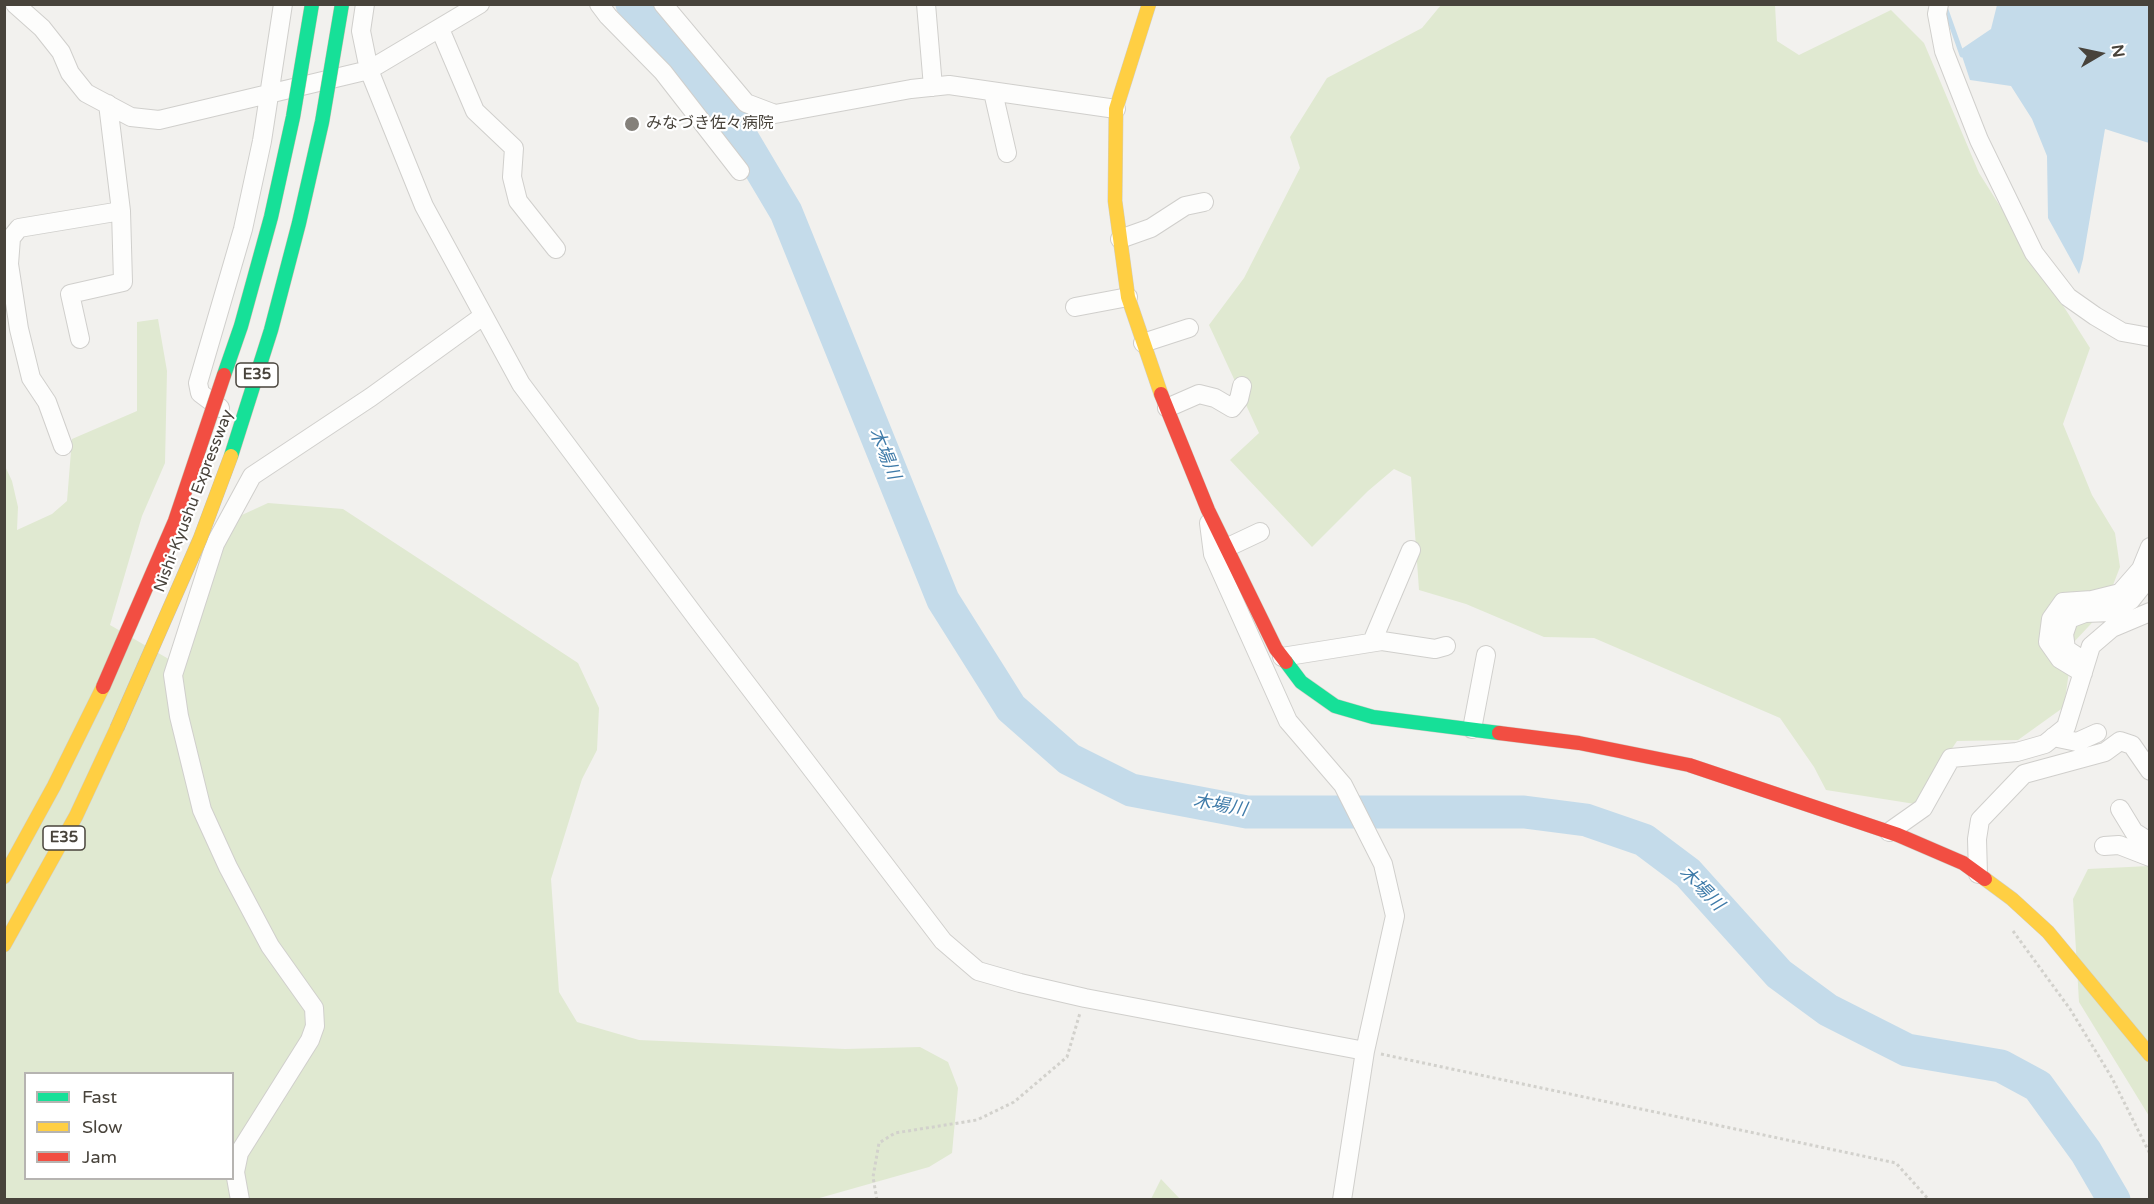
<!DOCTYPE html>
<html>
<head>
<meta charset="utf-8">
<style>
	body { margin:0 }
	#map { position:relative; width:2154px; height:1204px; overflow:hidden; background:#f2f1ee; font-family:"Varela Round",sans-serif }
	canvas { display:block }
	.frame { position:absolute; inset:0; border:6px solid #48433b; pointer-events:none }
	.legend { position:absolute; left:24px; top:1072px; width:210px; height:108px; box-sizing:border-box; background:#fff; border:2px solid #b6b4b1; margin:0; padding:8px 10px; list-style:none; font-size:18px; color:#48433b }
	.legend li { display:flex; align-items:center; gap:12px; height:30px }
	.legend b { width:30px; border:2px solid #b6b4b1 }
	.north { position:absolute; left:2070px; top:24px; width:60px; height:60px; -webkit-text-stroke:4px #fff; paint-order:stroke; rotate:81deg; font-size:16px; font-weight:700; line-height:24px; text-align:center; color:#48433b }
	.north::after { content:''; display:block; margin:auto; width:21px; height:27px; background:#48433b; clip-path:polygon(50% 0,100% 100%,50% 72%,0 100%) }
</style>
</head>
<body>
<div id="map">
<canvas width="2154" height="1204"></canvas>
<div class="frame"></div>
<ul class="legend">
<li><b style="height:8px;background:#16e098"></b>Fast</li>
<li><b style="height:8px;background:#ffcf43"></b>Slow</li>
<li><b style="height:8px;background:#f24e42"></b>Jam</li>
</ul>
<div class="north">N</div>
</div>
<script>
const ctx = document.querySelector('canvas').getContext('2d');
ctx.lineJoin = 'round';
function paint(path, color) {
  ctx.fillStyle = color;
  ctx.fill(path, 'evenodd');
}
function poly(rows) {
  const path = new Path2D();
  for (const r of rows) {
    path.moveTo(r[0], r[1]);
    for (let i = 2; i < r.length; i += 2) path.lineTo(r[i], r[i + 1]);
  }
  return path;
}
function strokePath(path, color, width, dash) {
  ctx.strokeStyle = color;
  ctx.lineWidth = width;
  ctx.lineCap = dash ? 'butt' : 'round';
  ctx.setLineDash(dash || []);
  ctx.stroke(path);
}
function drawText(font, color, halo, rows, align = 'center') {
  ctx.font = font + ' "Varela Round","Noto Sans JP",sans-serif';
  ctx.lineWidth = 4.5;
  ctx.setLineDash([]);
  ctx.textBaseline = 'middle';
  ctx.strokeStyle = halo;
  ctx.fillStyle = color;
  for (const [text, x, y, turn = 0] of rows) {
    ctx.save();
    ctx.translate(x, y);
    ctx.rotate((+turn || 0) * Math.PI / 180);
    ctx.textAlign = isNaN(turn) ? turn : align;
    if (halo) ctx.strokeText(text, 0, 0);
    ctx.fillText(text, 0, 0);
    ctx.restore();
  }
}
const green = poly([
	[1441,5,1775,5,1777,41,1799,55,1891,10,1924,43,1979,173,2090,348,2063,424,2092,495,2115,533,2120,567,2103,611,2073,643,2064,707,2018,740,1957,741,1915,804,1826,790,1814,767,1780,718,1594,638,1544,637,1466,604,1419,590,1411,477,1394,469,1368,491,1312,547,1230,460,1259,433,1209,325,1244,278,1300,168,1290,137,1327,78,1422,28],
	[158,319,167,371,165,463,142,516,110,625,179,665,231,520,268,503,343,509,578,663,599,708,597,750,582,779,551,879,559,992,577,1022,639,1040,845,1049,920,1047,948,1062,958,1088,952,1153,929,1167,816,1199,5,1199,4,464,12,481,18,507,17,530,52,514,67,501,72,439,137,411,137,322],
	[26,1074,232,1074,232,1178,26,1178],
	[2149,866,2149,1116,2079,1002,2073,899,2088,869],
	[1161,1179,1180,1199,1151,1199]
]);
const water = poly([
	[1997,5,2149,5,2149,143,2105,129,2083,259,2079,274,2048,218,2047,156,2032,119,2011,86,1970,80,1960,50,1991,29]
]);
const stream = poly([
	[1945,7,1962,55]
]);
const river = poly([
	[632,4,729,116,786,212,943,600,1011,708,1069,759,1131,790,1247,812,1524,812,1586,820,1644,840,1688,873,1779,974,1828,1010,1907,1050,2001,1066,2038,1086,2086,1152,2114,1200]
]);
const path = poly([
	[2013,931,2070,1009,2112,1078,2150,1154],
	[1381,1054,1896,1163,1929,1200],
	[877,1200,873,1177,879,1143,895,1133,977,1120,1014,1102,1067,1057,1080,1013]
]);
const street = poly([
	[15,4,42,28,61,52,70,73,86,93,131,117,159,120,369,70,480,4],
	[365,4,361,31,369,70,424,206,521,384,698,620,943,941,978,971,1020,983,1085,998,1365,1051],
	[599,4,608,16,663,72,740,171],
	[663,4,746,103,775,114,911,89,949,85,1116,109],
	[926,4,933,87],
	[1939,4,1937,14,1944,51,1979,140,2034,253,2068,297,2095,316,2122,332,2150,337],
	[440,29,475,111,514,148,512,177,518,201,556,249],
	[993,92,1007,153],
	[1120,239,1151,228,1185,206,1204,202],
	[6,254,9,264,19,329,31,378,47,402,63,446],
	[9,264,11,238,19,228,121,211,108,104],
	[1075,307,1128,297],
	[80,339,70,294,123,282,121,211],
	[1143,343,1189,328],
	[220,408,200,393,198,383,243,229,262,141,283,4],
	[1167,408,1199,394,1215,398,1232,408,1239,399,1242,386],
	[1209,523,1213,554,1288,721,1343,785,1383,864,1395,916,1365,1051,1342,1200],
	[1226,548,1260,532],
	[1372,642,1411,550],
	[1282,657,1382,641,1435,649,1446,646],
	[2081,659,2066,649,2064,634,2069,619,2085,613,2111,612,2131,600,2150,576],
	[2083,673,2060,659,2048,642,2051,619,2063,602,2092,600,2120,593,2141,569,2150,547],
	[1472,729,1486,655],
	[2053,737,2077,742,2097,733],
	[2120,809,2134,832,2150,842],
	[1889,832,1923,808,1951,758,2017,752,2045,744,2066,727,2091,646,2112,628,2150,612],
	[2104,846,2119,845,2150,857],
	[1978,874,1977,839,1980,820,2024,774,2105,752,2120,741,2132,745,2150,771],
	[240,1200,235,1172,239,1153,310,1040,315,1026,314,1008,270,946,228,867,202,810,179,716,173,675,215,544,252,476,371,397,483,316]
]);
const fast = poly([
	[1286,662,1301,682,1335,706,1373,717,1499,733]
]);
const slow = poly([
	[1149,4,1116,109,1115,201,1128,297,1161,394],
	[4,877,54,786,103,687],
	[1985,879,2012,899,2048,932,2150,1055],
	[4,945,76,816,117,728]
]);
const jam = poly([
	[1161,394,1208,510,1276,649,1286,662],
	[1499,733,1579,743,1689,765,1898,835,1963,863,1985,879]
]);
const fastBridge = poly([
	[224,375,241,326,271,217,293,117,312,4],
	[231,456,271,330,299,223,322,122,342,4]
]);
const slowBridge = poly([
	[117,728,200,539,231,456]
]);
const jamBridge = poly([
	[103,687,175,521,224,375]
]);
const markers = [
	[632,124,8,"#84807a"]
];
const shields = [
	[257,375,42],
	[64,838,42]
];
const shieldNames = [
	["E35",257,375],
	["E35",64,838]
];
const poiNames = [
	["みなづき佐々病院",646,124]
];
const streetNames = [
	["Nishi-Kyushu Expressway",194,501,-69]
];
const waterNames = [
	["木場川",884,454,68],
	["木場川",1220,806,10],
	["木場川",1701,889,45]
];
paint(green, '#e0e9d1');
paint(water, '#c4dbea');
strokePath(stream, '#c4dbea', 5);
strokePath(river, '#c4dbea', 33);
strokePath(street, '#d0cfcc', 20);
strokePath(fast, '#d0cec6', 15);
strokePath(slow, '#d0cec6', 15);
strokePath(jam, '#d0cec6', 15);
strokePath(path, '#d2d1cc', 3, [3, 3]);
strokePath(street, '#fdfdfc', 18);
strokePath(fast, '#16e098', 14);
strokePath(slow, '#ffcf43', 14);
strokePath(jam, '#f24e42', 14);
strokePath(fastBridge, '#c7bdad', 15, []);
strokePath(slowBridge, '#c7bdad', 15, []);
strokePath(jamBridge, '#c7bdad', 15, []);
strokePath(fastBridge, '#16e098', 14);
strokePath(slowBridge, '#ffcf43', 14);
strokePath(jamBridge, '#f24e42', 14);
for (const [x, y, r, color] of markers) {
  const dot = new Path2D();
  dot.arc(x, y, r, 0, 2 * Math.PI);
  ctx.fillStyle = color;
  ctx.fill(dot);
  strokePath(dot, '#fff', 2);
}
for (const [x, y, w] of shields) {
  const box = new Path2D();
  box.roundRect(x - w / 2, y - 12, w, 24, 4.5);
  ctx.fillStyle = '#fff';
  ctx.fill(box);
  strokePath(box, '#48433b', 1.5);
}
drawText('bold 15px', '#48433b', null, shieldNames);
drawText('16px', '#48433b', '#fff', poiNames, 'left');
drawText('16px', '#48433b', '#fff', streetNames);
drawText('italic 18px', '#3f7ba9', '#fff', waterNames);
</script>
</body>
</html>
